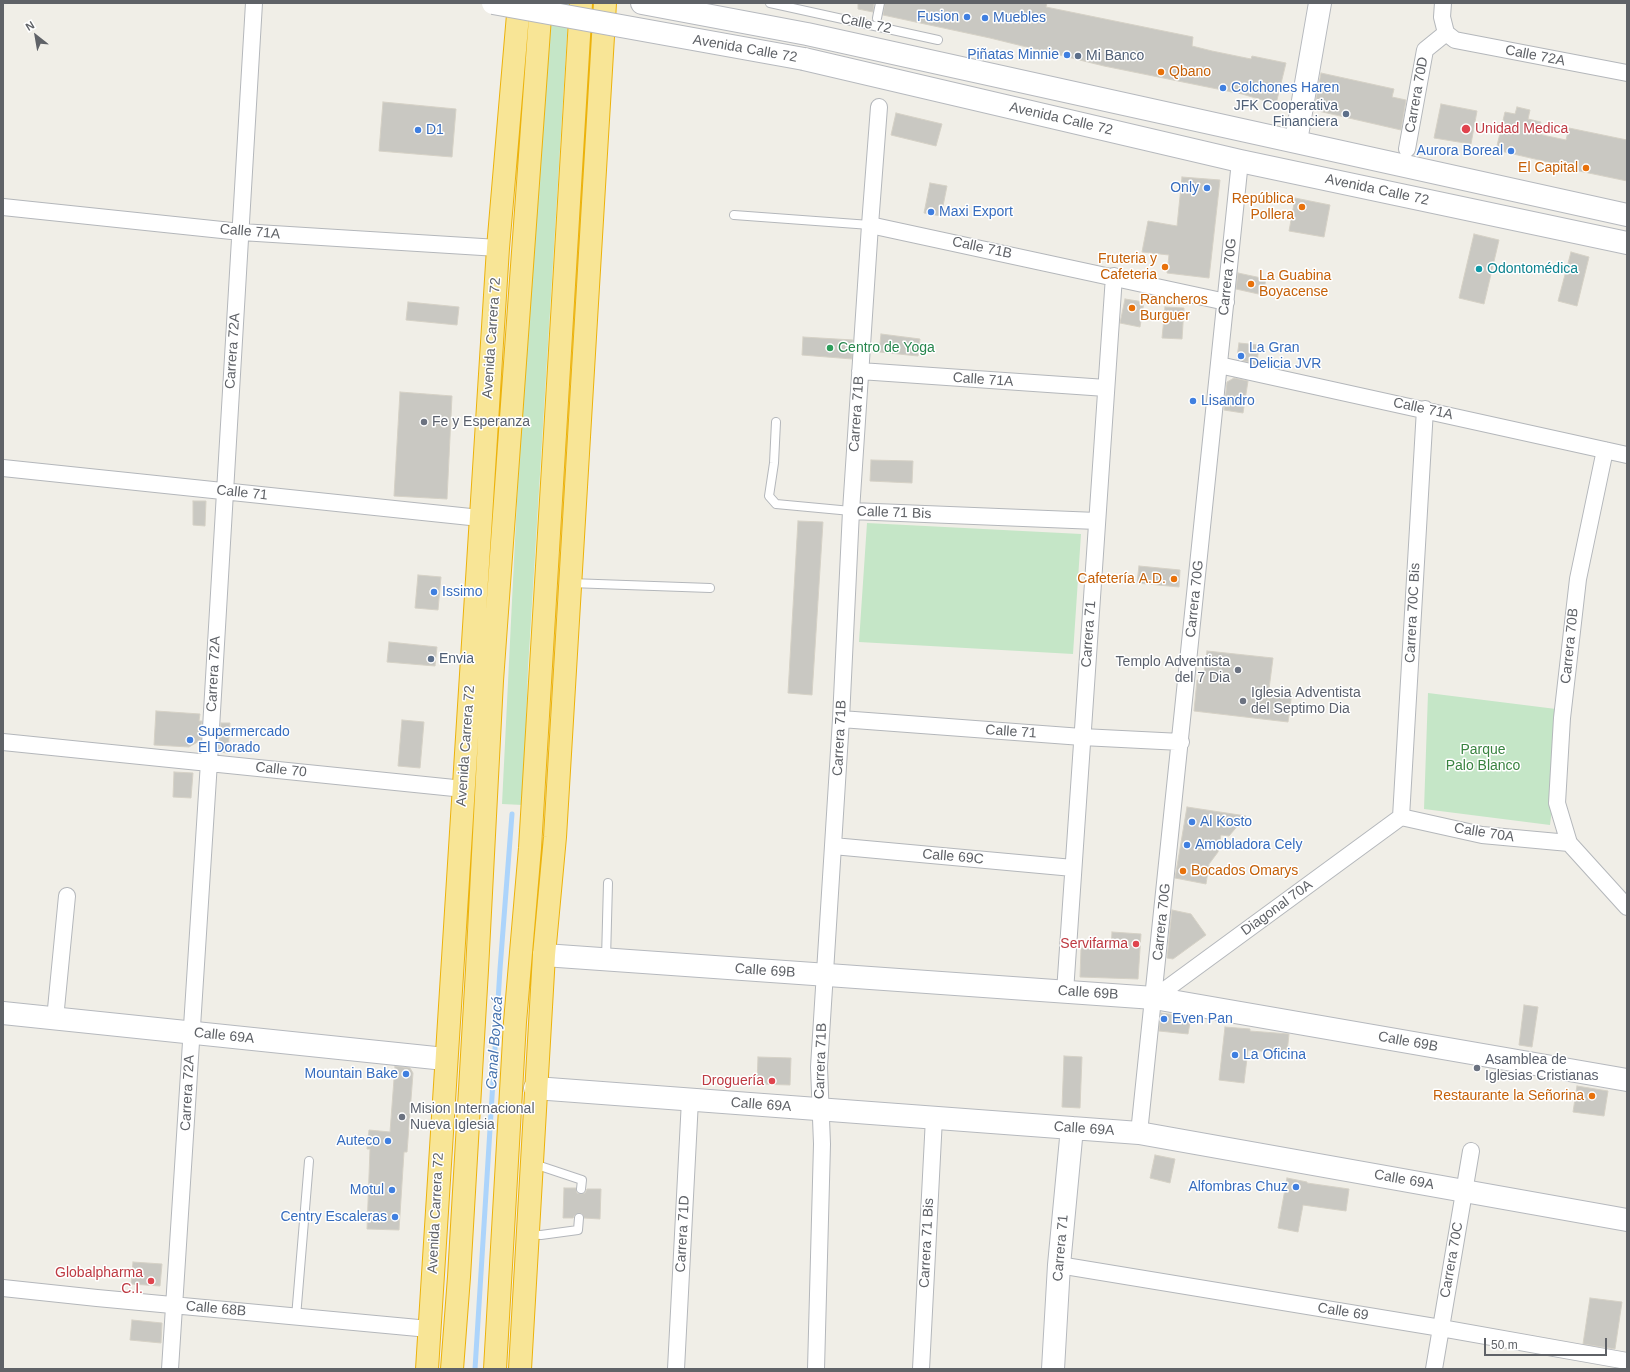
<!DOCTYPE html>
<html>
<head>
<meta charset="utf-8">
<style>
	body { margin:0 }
	#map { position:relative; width:1630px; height:1372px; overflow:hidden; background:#f0eee7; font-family:Helvetica,sans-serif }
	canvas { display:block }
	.frame { position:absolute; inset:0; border:4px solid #5f6267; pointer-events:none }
	.north { position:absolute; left:16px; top:16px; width:40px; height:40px; -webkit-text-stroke:3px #fff; paint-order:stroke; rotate:329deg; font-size:11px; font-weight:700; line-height:16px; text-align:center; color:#5f6267 }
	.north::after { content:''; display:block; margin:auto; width:14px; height:18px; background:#5f6267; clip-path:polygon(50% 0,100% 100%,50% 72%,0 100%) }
	.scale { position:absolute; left:1484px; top:1338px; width:123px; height:18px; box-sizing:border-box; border:2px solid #5f6267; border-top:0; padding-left:5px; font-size:12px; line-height:14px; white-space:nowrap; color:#5f6267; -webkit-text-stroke:3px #fff; paint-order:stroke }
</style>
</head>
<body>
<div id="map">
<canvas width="1630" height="1372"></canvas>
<div class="frame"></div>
<div class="north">N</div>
<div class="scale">50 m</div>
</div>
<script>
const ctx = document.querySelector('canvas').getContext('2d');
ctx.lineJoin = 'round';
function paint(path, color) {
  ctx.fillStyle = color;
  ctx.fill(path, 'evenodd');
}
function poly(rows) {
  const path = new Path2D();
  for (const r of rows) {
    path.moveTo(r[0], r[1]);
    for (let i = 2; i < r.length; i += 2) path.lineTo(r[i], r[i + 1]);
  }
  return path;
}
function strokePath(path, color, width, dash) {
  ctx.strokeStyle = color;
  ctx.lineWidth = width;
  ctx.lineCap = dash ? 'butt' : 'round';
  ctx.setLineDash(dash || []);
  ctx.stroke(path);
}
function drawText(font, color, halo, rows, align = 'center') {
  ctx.font = font + ' Helvetica,sans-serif';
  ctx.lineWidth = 3;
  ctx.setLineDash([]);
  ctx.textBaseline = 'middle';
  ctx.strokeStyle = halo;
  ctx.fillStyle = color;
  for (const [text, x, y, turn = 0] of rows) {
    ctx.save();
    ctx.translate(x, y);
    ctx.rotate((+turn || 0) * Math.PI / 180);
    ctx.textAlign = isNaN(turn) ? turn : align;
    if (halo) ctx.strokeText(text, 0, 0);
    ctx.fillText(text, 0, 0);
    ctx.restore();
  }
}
const green = poly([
	[550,3,569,3,528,669,523,805,502,804,521,418],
	[867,523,1081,534,1073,654,859,642],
	[1428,693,1564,710,1550,825,1424,809]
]);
const stream = poly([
	[475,1369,500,969,512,814]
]);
const building = poly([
	[858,3,874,3,873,12,858,9,858,3],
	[885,3,1047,3,1046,7,1193,37,1192,46,1212,51,1251,59,1252,56,1286,63,1276,104,1242,94,1104,66,990,38,883,15,885,3],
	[1321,73,1394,89,1392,97,1406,100,1401,130,1314,110,1321,73],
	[383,102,456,109,452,157,379,151,383,102],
	[1441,104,1477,111,1471,144,1434,138,1441,104],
	[1517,107,1530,110,1528,119,1541,122,1538,134,1566,140,1569,128,1627,140,1627,181,1560,167,1561,165,1496,150,1505,112,1515,114,1517,107],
	[896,113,942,124,936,146,891,135,896,113],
	[1182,177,1220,180,1209,278,1167,273,1169,255,1142,252,1148,221,1177,226,1182,177],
	[930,183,947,186,941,216,924,213,930,183],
	[1295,198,1330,205,1324,237,1289,231,1295,198],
	[1474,234,1499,240,1484,304,1459,298,1474,234],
	[1571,252,1589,257,1577,306,1558,301,1571,252],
	[1238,273,1266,279,1263,295,1236,289,1238,273],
	[1125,299,1144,302,1140,327,1120,323,1125,299],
	[408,302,459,307,457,325,406,320,408,302],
	[1165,307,1184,308,1182,339,1162,338,1165,307],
	[881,334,920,339,918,356,879,352,881,334],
	[803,337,853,340,852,359,802,355,803,337],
	[1239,343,1259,345,1257,364,1239,360,1237,357,1239,343],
	[1234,378,1248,381,1243,413,1224,410,1227,382,1234,378],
	[400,392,452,396,447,499,394,496,400,392],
	[871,460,913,461,912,483,870,481,871,460],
	[193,501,206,501,205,526,193,525,193,501],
	[798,521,823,522,812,695,788,693,798,521],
	[1139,566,1180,570,1179,587,1137,583,1139,566],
	[418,575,441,577,438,610,415,608,418,575],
	[389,642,437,647,435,666,387,662,389,642],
	[1207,651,1273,658,1269,689,1292,692,1288,722,1194,711,1197,680,1203,681,1207,651],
	[156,711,200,714,199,721,202,721,201,740,189,747,154,745,156,711],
	[402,720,424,722,420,768,398,766,402,720],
	[221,723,230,723,228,753,219,752,221,723],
	[174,772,193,773,191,798,173,797,174,772],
	[1187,807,1246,816,1229,836,1221,835,1218,852,1209,864,1206,884,1175,878,1187,807],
	[1172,910,1191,914,1206,935,1173,959,1167,958,1172,910],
	[1112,932,1141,934,1138,979,1080,977,1081,948,1111,949,1112,932],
	[1524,1005,1538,1007,1532,1047,1519,1045,1524,1005],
	[1161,1013,1191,1017,1188,1034,1159,1031,1161,1013],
	[1225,1027,1250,1029,1250,1031,1289,1034,1287,1053,1248,1050,1244,1083,1219,1080,1225,1027],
	[1064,1056,1082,1057,1080,1108,1062,1107,1064,1056],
	[758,1057,791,1058,790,1085,757,1084,758,1057],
	[395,1066,410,1068,413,1073,407,1152,404,1152,399,1230,367,1229,370,1149,367,1149,369,1130,390,1132,395,1066],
	[1577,1086,1608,1091,1604,1116,1573,1112,1577,1086],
	[1155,1155,1175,1159,1170,1183,1150,1178,1155,1155],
	[1287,1178,1307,1182,1307,1183,1349,1189,1346,1211,1303,1205,1298,1232,1278,1228,1287,1178],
	[564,1188,576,1188,577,1193,581,1194,585,1193,587,1189,601,1189,600,1219,584,1218,582,1214,579,1213,575,1215,573,1218,563,1218,564,1188],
	[133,1262,162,1264,160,1286,131,1284,133,1262],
	[1590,1298,1622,1302,1615,1349,1583,1344,1590,1298],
	[132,1320,162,1323,161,1343,130,1340,132,1320]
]);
const lane = poly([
	[770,3,938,40],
	[877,18,880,3],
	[734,215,870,225],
	[776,422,774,463,769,496,776,504,851,511],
	[570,583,710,588],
	[606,959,608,883],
	[534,1164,582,1180,581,1189],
	[528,1234,541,1235,578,1230,579,1218],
	[296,1317,309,1161]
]);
const street = poly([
	[1443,3,1442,17,1446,33],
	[1446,33,1455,40,1627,73],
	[1407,149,1425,50,1446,33],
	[3,207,241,232,498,248],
	[870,225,1226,302],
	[1219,365,1627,455],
	[860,371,1106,388],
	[1605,450,1578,579,1562,718,1557,803,1569,843,1627,907],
	[3,468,480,518],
	[851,511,1097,521],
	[841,719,1082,737,1181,742],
	[3,742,464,789],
	[1401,817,1425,409],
	[1401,817,1482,835,1569,843],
	[833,846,1073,868],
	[1065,992,1114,276],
	[1154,998,1401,817],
	[55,1019,67,896],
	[1139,1133,1240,161],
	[1059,1265,1441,1328,1627,1361],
	[3,1288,97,1298,429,1329],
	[170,1369,209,762,254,3],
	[676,1369,690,1100],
	[816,1369,822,1144,819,1067,841,719,851,511,870,225,879,107],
	[921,1369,934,1118],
	[1434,1369,1471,1151]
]);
const secondary = poly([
	[642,3,807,34,1627,215],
	[804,59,1240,161,1627,243],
	[1296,141,1320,3],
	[544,955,1154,998,1627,1080],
	[3,1013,445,1059],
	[535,1088,1139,1133,1627,1220],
	[1053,1369,1059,1265,1072,1128]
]);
const highway = poly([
	[427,1369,498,248,519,3],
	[452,1369,459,1277,477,970,492,681,541,3],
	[495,1369,515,1022,530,848,581,3],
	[520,1369,544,955,555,837,605,3]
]);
const secondaryBridge = poly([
	[493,3,804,59]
]);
const markers = [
	[967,17,4,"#3f7fe0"],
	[985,18,4,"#3f7fe0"],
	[1067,55,4,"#3f7fe0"],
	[1078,56,4,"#5c6f8a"],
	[1161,72,4,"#e8710a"],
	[1223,88,4,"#3f7fe0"],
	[1346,114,4,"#5c6f8a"],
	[1466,129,5,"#e0444e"],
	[418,130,4,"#3f7fe0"],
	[1511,151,4,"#3f7fe0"],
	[1586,168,4,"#e8710a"],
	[1207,188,4,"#3f7fe0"],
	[1302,207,4,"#e8710a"],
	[931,212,4,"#3f7fe0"],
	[1165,267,4,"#e8710a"],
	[1479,269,4,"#0f9aa8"],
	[1251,284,4,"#e8710a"],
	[1132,308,4,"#e8710a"],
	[830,348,4,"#2e9e5b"],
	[1241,356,4,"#3f7fe0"],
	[1193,401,4,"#3f7fe0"],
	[424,422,4,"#6b7280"],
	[1174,579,4,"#e8710a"],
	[434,592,4,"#3f7fe0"],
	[431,659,4,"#5c6f8a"],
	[1238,670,4,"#6b7280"],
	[1243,701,4,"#6b7280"],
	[190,740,4,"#3f7fe0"],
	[1192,822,4,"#3f7fe0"],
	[1187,845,4,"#3f7fe0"],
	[1183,871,4,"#e8710a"],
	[1136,944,4,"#e0444e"],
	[1164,1019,4,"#3f7fe0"],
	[1235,1055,4,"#3f7fe0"],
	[1477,1068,4,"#6b7280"],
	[406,1074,4,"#3f7fe0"],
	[772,1081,4,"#e0444e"],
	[1592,1096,4,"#e8710a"],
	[402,1117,4,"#6b7280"],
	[388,1141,4,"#3f7fe0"],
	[1296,1187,4,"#3f7fe0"],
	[392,1190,4,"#3f7fe0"],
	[395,1217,4,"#3f7fe0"],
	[151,1281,4,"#e0444e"]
];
const shopNames = [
	["Fusion",959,17,"right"],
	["Muebles",993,18],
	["Piñatas Minnie",1059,55,"right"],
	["Colchones Haren",1231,88],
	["D1",426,130],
	["Aurora Boreal",1503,151,"right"],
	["Only",1199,188,"right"],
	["Maxi Export",939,212],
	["La Gran",1249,348],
	["Delicia JVR",1249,364],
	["Lisandro",1201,401],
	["Issimo",442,592],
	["Supermercado",198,732],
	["El Dorado",198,748],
	["Al Kosto",1200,822],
	["Amobladora Cely",1195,845],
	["Even Pan",1172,1019],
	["La Oficina",1243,1055],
	["Mountain Bake",398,1074,"right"],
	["Auteco",380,1141,"right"],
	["Alfombras Chuz",1288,1187,"right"],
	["Motul",384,1190,"right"],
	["Centry Escaleras",387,1217,"right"]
];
const streetNames = [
	["Calle 72",866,24,12],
	["Avenida Calle 72",745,49,10],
	["Calle 72A",1535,56,11],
	["Carrera 70D",1417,95,-80],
	["Avenida Calle 72",1061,119,13],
	["Avenida Calle 72",1377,190,12],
	["Calle 71A",250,232,5],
	["Calle 71B",982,248,12],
	["Carrera 70G",1228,277,-84],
	["Avenida Carrera 72",492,338,-86],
	["Carrera 72A",233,351,-86],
	["Calle 71A",983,380,4],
	["Calle 71A",1423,409,12],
	["Carrera 71B",857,414,-86],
	["Calle 71",242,493,6],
	["Calle 71 Bis",894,513,2],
	["Carrera 70G",1195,599,-84],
	["Carrera 70C Bis",1413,613,-87],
	["Carrera 71",1089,634,-86],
	["Carrera 70B",1570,646,-84],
	["Carrera 72A",214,674,-87],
	["Calle 71",1011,732,4],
	["Carrera 71B",840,738,-87],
	["Avenida Carrera 72",466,746,-86],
	["Calle 70",281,770,6],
	["Calle 70A",1484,833,9],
	["Calle 69C",953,857,5],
	["Diagonal 70A",1277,908,-36],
	["Carrera 70G",1162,922,-84],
	["Calle 69B",765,971,4],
	["Calle 69B",1088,993,4],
	["Calle 69A",224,1036,6],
	["Calle 69B",1408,1042,10],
	["Carrera 71B",821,1061,-88],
	["Carrera 72A",188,1093,-87],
	["Calle 69A",761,1105,4],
	["Calle 69A",1084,1129,4],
	["Calle 69A",1404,1180,10],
	["Avenida Carrera 72",436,1213,-87],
	["Carrera 71D",683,1234,-87],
	["Carrera 71 Bis",927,1243,-87],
	["Carrera 71",1061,1248,-85],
	["Carrera 70C",1452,1260,-80],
	["Calle 68B",216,1309,5],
	["Calle 69",1343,1312,9]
];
const serviceNames = [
	["Mi Banco",1086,56],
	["JFK Cooperativa",1338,106,"right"],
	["Financiera",1338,122,"right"],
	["Envia",439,659]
];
const foodNames = [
	["Qbano",1169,72,"left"],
	["El Capital",1578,168],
	["República",1294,199],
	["Pollera",1294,215],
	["Fruteria y",1157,259],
	["Cafeteria",1157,275],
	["La Guabina",1259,276,"left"],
	["Boyacense",1259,292,"left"],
	["Rancheros",1140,300,"left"],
	["Burguer",1140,316,"left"],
	["Cafetería A.D.",1166,579],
	["Bocados Omarys",1191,871,"left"],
	["Restaurante la Señorina",1584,1096]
];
const healthNames = [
	["Unidad Medica",1475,129,"left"],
	["Servifarma",1128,944],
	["Droguería",764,1081],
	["Globalpharma",143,1273],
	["C.I.",143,1289]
];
const cultureNames = [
	["Odontomédica",1487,269]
];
const leisureNames = [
	["Centro de Yoga",838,348]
];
const worshipNames = [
	["Fe y Esperanza",432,422],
	["Templo Adventista",1230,662,"right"],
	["del 7 Dia",1230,678,"right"],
	["Iglesia Adventista",1251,693],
	["del Septimo Dia",1251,709],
	["Asamblea de",1485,1060],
	["Iglesias Cristianas",1485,1076],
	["Mision Internacional",410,1109],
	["Nueva Iglesia",410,1125]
];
const parkNames = [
	["Parque",1483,750],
	["Palo Blanco",1483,766]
];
const waterNames = [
	["Canal Boyacá",495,1043,-86]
];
paint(green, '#c5e6c7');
strokePath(stream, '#acd4fb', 5);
paint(building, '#c9c8c2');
strokePath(building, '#d5d1c6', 1);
strokePath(lane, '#b4b7bb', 10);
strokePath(street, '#b4b7bb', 18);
strokePath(secondary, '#b6b9be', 24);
strokePath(highway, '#ecb20b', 24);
strokePath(lane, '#fff', 8);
strokePath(street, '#fff', 16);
strokePath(secondary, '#fff', 22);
strokePath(highway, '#f8e596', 22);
strokePath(secondaryBridge, '#b6b9be', 24, []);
strokePath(secondaryBridge, '#fff', 22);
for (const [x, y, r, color] of markers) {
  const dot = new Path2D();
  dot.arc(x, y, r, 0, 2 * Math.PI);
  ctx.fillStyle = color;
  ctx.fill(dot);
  strokePath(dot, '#fff', 1.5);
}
drawText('14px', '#366cbe', '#fff', shopNames, 'left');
drawText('14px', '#5f6267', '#fff', streetNames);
drawText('14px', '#4e5e75', '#fff', serviceNames, 'left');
drawText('14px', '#c56008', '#fff', foodNames, 'right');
drawText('14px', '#be3a42', '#fff', healthNames, 'right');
drawText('14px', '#0d838f', '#fff', cultureNames, 'left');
drawText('14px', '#27864d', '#fff', leisureNames, 'left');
drawText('14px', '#5b616d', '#fff', worshipNames, 'left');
drawText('14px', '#398340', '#fff', parkNames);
drawText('italic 15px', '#4874ae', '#fff', waterNames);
</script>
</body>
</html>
